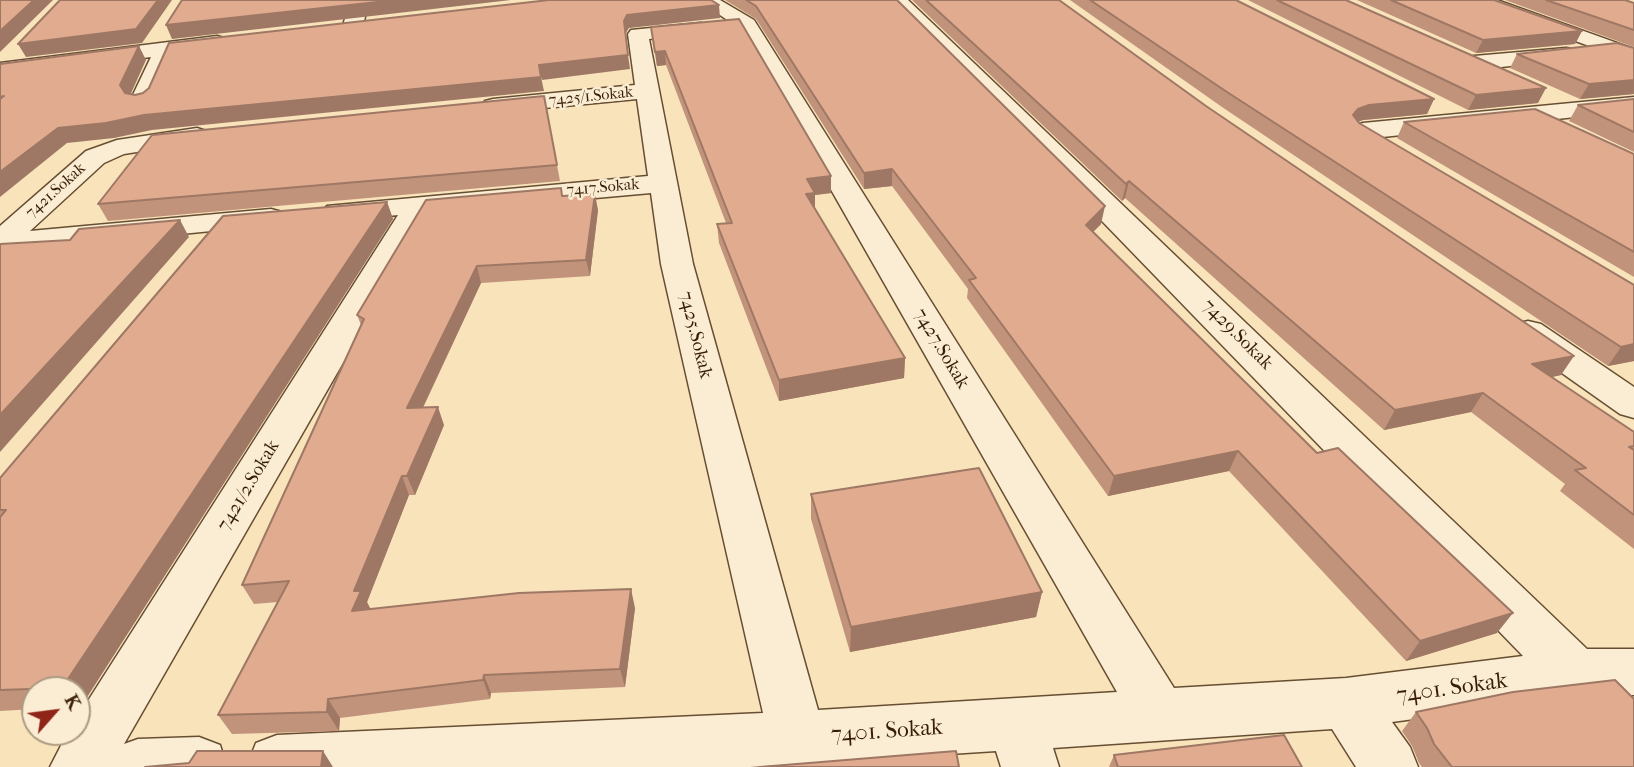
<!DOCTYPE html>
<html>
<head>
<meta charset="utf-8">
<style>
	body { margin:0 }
	#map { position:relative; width:1634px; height:767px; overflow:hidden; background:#f8e3bb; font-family:"IM FELL French Canon",serif }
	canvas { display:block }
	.north { position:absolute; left:21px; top:676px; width:70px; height:70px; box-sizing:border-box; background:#faedd3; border:2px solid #ac9a81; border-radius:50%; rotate:62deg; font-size:19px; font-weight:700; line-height:28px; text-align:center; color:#371d05 }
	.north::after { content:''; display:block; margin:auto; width:24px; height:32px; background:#8f2418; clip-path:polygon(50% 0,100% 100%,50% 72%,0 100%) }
</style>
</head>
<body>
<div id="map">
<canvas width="1634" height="767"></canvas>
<div class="north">K</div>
</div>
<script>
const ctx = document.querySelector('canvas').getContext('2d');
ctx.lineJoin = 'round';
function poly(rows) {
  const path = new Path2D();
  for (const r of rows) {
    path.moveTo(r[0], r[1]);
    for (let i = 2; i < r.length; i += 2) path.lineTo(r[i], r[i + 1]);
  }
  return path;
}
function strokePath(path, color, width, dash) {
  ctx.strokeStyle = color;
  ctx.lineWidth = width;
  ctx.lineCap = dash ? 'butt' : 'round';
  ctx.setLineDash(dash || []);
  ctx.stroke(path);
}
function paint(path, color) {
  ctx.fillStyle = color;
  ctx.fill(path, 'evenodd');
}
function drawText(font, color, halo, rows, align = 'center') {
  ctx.font = font + ' "IM FELL French Canon",serif';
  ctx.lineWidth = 5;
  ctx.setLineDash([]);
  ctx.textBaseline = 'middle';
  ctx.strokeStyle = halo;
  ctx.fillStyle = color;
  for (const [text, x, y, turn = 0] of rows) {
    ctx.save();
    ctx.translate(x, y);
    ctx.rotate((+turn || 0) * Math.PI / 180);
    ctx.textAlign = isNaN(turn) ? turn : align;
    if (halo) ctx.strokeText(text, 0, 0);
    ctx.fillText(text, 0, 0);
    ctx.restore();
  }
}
const minor = poly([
	[351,0,369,0,363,25,360,29,353,31,346,29,343,25,351,0],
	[698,0,720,0,754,20,1174,688,1346,678,1523,656,888,0,908,0,1587,649,1634,649,1634,695,1575,697,1392,722,1410,747,1418,767,1356,767,1332,729,1053,748,1059,767,1001,767,996,751,750,767,250,767,248,763,256,743,277,735,763,713,661,264,651,193,429,213,124,744,138,739,199,737,220,745,227,767,50,767,68,732,77,732,77,718,398,215,337,221,327,218,322,212,327,206,648,176,637,99,493,113,485,111,481,106,485,101,493,99,635,85,628,34,631,30,701,23,708,25,711,29,708,33,649,39,693,264,818,710,1117,692,739,28,698,0],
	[1470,0,1497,0,1634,49,1634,62,1472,4,1470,0],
	[217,36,224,38,227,42,224,46,173,54,154,101,150,106,142,108,134,106,130,101,151,57,0,77,0,63,217,36],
	[1566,48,1574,49,1577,54,1574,59,1474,70,1466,68,1463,63,1466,58,1474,56,1566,48],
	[1634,97,1634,111,1363,139,1354,136,1350,131,1354,126,1363,123,1634,97],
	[197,128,206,131,210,136,206,141,124,154,104,163,30,231,271,209,282,212,286,218,282,224,0,252,0,226,86,151,117,140,197,128],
	[1528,321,1541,324,1634,387,1634,418,1620,414,1515,340,1510,332,1515,324,1528,321]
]);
const wall = poly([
	[725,0,897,0,1101,224,1093,232,1497,633,1406,661,1229,471,1108,496,967,298,968,289,892,186,864,189,756,19],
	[912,0,1059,0,1561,375,1552,377,1634,432,1634,549,1560,491,1565,484,1471,412,1384,430,1125,198,1122,201],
	[1070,0,1236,0,1434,99,1427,114,1363,120,1358,122,1634,285,1634,361,1608,366,1222,107],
	[1248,0,1346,0,1538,103,1468,110],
	[1357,0,1494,0,1582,31,1575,44,1476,53],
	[1505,0,1625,0,1634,3,1634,47],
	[651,27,831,176,831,193,815,195,815,210,905,358,904,378,779,401,719,243,717,224,726,223,666,65,657,66],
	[1634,48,1634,94,1580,99,1510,68,1517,54],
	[544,96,560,181,108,221,98,204],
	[1634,99,1634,152,1569,121,1578,105],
	[1404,122,1634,154,1634,277,1397,138],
	[562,196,598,210,590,276,481,283,423,408,444,425,415,495,409,495,367,602,370,609,635,608,625,687,491,693,490,699,340,718,339,731,232,734,218,715,278,602,254,604,242,585,361,325,357,315],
	[387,202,393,219,80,708,77,708,77,690,35,690,35,709,0,711,0,478],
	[811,494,1042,592,1036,617,850,652,811,519],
	[1416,712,1634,767,1422,767,1419,763,1412,746,1402,731],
	[1114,755,1302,767,1109,767]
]);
const shadedWall = poly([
	[34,0,53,0,0,52,0,31],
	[158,0,172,0,142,43,26,57,18,44],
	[396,0,511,0,172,39,166,25],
	[719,5,720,18,629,28,625,34,624,21,627,15],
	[1582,31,1575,44,1476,53,1483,40],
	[139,46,146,60,128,100,120,85],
	[665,51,666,65,657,66,655,52],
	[628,55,630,69,542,80,539,65],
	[541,77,544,91,152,130,114,138,67,143,0,197,0,172,58,128,144,115],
	[1634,80,1634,94,1580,99,1589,84],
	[1546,88,1538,103,1468,110,1476,95],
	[1434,99,1427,114,1363,120,1352,124,1353,115,1358,109,1369,105],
	[892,169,892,186,864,189,864,173],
	[831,176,831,193,815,195,815,211,806,194,807,179],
	[1129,181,1125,198,1122,201,1126,184],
	[595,194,598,210,590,276,586,260],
	[387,202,393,219,80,708,77,704,77,690,64,690,62,688],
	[1105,206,1101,224,1082,243,1086,225],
	[180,220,189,237,0,452,0,415],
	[477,266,481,283,414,426,407,408],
	[1634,344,1634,361,1608,366,1621,347],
	[1574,356,1561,375,1520,384,1532,364],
	[905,358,904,378,779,401,779,380],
	[1483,393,1471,412,1384,430,1395,410],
	[438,407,444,425,415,495,407,476],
	[1238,451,1229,471,1108,496,1114,476],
	[402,476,409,495,367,602,371,610,352,611,354,591],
	[631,589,635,608,625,687,620,669],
	[1042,592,1036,617,850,652,851,627],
	[1513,613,1497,633,1406,661,1420,641],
	[484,675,491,693,490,699,483,680],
	[328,699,340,718,339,731,327,712],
	[323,751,333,767,321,767]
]);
const building = poly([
	[0,0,34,0,0,31,0,0],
	[60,0,158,0,136,29,18,44,60,0],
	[182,0,396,0,166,25,182,0],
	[549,0,711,0,719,5,627,15,624,21,628,55,539,65,541,77,144,115,106,123,58,128,0,172,0,99,4,96,0,97,0,64,139,46,120,85,125,93,135,95,143,93,149,88,169,43,549,0],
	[746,0,897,0,1105,206,1086,225,1317,453,1338,448,1513,613,1420,641,1238,451,1114,476,969,280,976,278,892,169,864,173,756,6,746,0],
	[926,0,1059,0,1206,106,1574,356,1532,364,1634,432,1634,446,1629,447,1634,450,1634,515,1575,470,1586,468,1483,393,1395,410,1129,181,1126,184,926,0],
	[1090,0,1236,0,1434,99,1369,105,1358,109,1353,115,1359,123,1634,285,1634,344,1621,347,1227,92,1090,0],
	[1277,0,1346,0,1546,88,1476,95,1277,0],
	[1391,0,1494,0,1582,31,1483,40,1391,0],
	[1546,0,1625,0,1634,3,1634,30,1546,0],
	[739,19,831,176,807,179,815,193,806,194,905,358,779,380,717,224,732,223,665,51,655,52,651,27,739,19],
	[1617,43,1634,48,1634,80,1589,84,1517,54,1617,43],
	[544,96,557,165,98,204,152,135,544,96],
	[1634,99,1634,132,1578,105,1634,99],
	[1535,109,1634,154,1634,252,1404,122,1535,109],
	[561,188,562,196,595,194,586,260,477,266,407,408,438,407,407,476,402,476,354,591,361,591,352,611,519,593,631,589,620,669,484,675,483,680,328,699,327,712,218,715,289,581,242,585,364,319,357,315,426,200,561,188],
	[387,202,62,688,0,690,0,517,6,510,0,510,0,478,223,216,387,202],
	[180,220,0,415,0,244,70,240,79,229,180,220],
	[979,468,1042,592,851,627,811,494,979,468],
	[1615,680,1634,699,1634,767,1452,767,1434,744,1427,728,1416,712,1513,692,1615,680],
	[1284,735,1302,767,1118,767,1114,755,1284,735],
	[197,751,323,751,321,767,145,767,189,763,197,751],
	[956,751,959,767,760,767,956,751]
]);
const farStreetnames = [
	["7425/1.Sokak",591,97,-6],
	["7417.Sokak",603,188,-5],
	["7421.Sokak",56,191,-42]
];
const streetNames = [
	["7425.Sokak",695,335,76],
	["7429.Sokak",1237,335,45],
	["7427.Sokak",941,349,59],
	["7421/2.Sokak",249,486,-59]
];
const nearStreetnames = [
	["7401. Sokak",1452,689,-8],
	["7401. Sokak",887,732,-4]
];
strokePath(minor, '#674e32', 3);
paint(minor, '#faedd3');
paint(wall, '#c2937b');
paint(shadedWall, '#9e7864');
paint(building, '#e1ab8f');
strokePath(building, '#9e7864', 2);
drawText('16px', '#371d05', '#faedd3', farStreetnames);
drawText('19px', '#371d05', '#faedd3', streetNames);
drawText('23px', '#371d05', '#faedd3', nearStreetnames);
</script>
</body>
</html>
